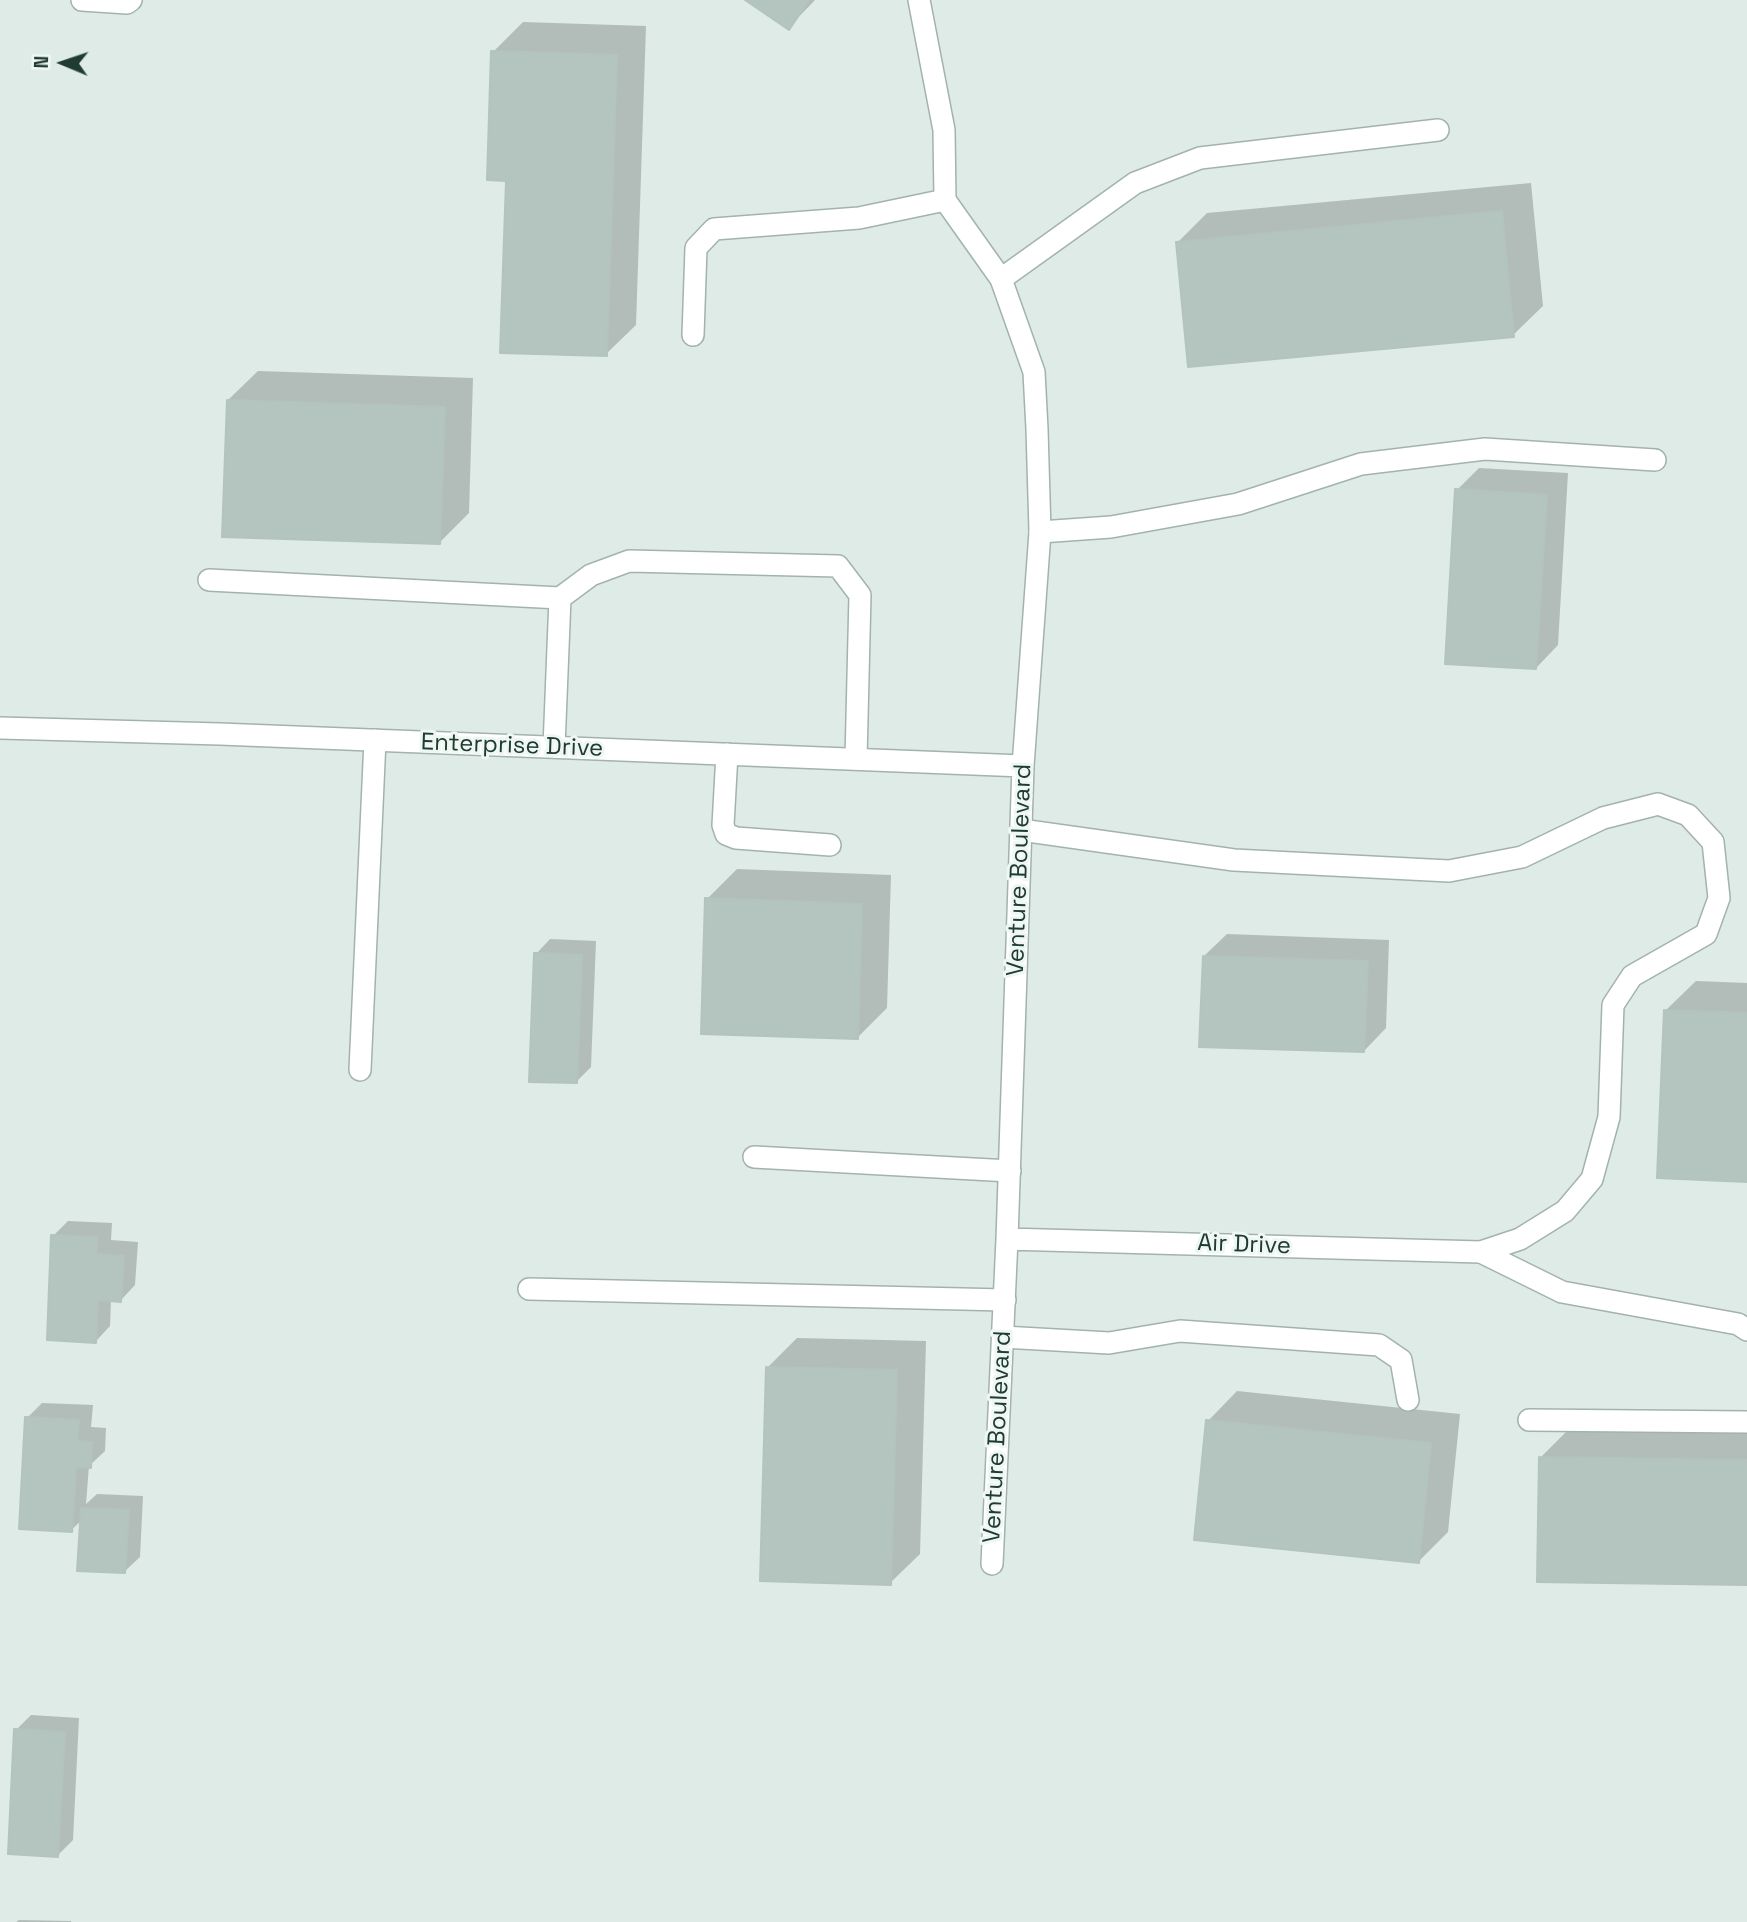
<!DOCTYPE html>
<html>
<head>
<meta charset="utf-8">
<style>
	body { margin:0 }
	#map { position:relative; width:1747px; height:1922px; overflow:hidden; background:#dfebe6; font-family:"Space Grotesk",sans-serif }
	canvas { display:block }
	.north { position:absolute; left:28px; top:28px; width:70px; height:70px; -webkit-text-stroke:5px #eff7f3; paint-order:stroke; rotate:272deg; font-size:19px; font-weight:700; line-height:28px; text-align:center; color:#203b34 }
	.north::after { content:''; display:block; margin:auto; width:24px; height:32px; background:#203b34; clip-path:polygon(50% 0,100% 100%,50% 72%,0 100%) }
</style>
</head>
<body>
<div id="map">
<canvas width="1747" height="1922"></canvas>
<div class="north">N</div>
</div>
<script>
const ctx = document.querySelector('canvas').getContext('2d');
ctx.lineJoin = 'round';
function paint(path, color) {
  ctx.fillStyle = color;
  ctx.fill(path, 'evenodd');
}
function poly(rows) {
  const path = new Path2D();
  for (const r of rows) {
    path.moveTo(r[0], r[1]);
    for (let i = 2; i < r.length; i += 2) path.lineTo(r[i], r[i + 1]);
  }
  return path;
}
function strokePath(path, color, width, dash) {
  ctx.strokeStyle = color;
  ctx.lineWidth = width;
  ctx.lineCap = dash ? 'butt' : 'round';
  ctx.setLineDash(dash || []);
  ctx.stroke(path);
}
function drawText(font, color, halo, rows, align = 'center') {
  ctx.font = font + ' "Space Grotesk",sans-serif';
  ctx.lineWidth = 6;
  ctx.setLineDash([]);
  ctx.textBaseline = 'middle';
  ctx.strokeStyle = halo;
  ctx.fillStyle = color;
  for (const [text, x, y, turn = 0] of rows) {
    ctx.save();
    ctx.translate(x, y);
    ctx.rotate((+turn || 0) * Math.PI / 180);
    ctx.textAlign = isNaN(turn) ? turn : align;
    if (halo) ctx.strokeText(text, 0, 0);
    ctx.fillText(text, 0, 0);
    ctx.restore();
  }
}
const shadow = poly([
	[749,0,815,0,789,27],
	[523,22,646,26,636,325,606,354,508,179,493,52],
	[1531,183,1543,306,1513,335,1178,242,1207,213],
	[258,371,473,378,469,513,439,543,228,400],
	[1479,468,1568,473,1558,645,1536,668,1457,490],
	[737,869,891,875,887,1008,857,1038,707,899],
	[1227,934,1389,940,1386,1028,1364,1051,1204,956],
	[550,939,596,941,591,1067,576,1082,536,954],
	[1696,981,1747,983,1747,1180,1666,1010],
	[68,1221,112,1223,111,1240,138,1242,135,1285,121,1300,111,1299,110,1326,96,1341,53,1236],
	[797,1338,926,1341,920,1554,890,1583,768,1367],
	[1237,1391,1460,1414,1448,1532,1419,1561,1208,1421],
	[42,1403,93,1405,91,1427,106,1428,105,1451,89,1466,86,1504,97,1494,143,1496,140,1557,125,1571,82,1520,71,1530,27,1418],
	[1570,1428,1747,1430,1747,1583,1540,1458],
	[31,1715,79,1718,73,1840,58,1855,16,1730],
	[19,1920,71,1921,71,1922,16,1922]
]);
const building = poly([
	[745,0,809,0,789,30,745,0],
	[491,51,617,55,607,356,500,353,506,181,487,180,491,51],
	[1502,211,1514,337,1188,367,1176,242,1502,211],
	[227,400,445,407,440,544,222,537,227,400],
	[1455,489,1547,495,1536,669,1445,664,1455,489],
	[705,898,862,904,858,1039,701,1034,705,898],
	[534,953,582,955,577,1083,529,1082,534,953],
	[1203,956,1368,961,1364,1052,1199,1047,1203,956],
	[1664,1010,1747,1013,1747,1182,1657,1178,1664,1010],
	[51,1235,97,1237,97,1254,124,1256,121,1302,98,1300,96,1343,47,1340,51,1235],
	[766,1367,897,1370,891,1585,760,1581,766,1367],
	[25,1417,79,1420,77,1441,92,1442,91,1468,76,1467,72,1532,19,1529,25,1417],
	[1206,1420,1431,1443,1419,1563,1194,1540,1206,1420],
	[1539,1457,1747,1460,1747,1585,1537,1582,1539,1457],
	[81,1508,129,1510,125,1573,77,1571,81,1508],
	[14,1729,65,1732,58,1857,8,1854,14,1729]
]);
const service = poly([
	[82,0,127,3,131,0],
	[1001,279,1135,183,1200,158,1438,130],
	[693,335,696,248,714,229,859,218,945,200,944,130,919,0],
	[1040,532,1111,527,1238,504,1361,464,1485,449,1655,460],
	[209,580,560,598],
	[554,747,560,598,591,575,629,561,838,566,860,595,856,759],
	[727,754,723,825,726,834,736,838,830,845],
	[1021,830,1234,860,1449,871,1522,857,1603,818,1658,804,1688,815,1713,842,1719,898,1706,934,1632,976,1613,1005,1609,1117,1592,1179,1565,1211,1520,1239,1481,1252],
	[360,1070,375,740],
	[754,1157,1010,1171],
	[1481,1252,1562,1292,1738,1324,1747,1330],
	[529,1289,1005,1300],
	[1003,1337,1109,1343,1180,1331,1379,1345,1401,1360,1408,1400],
	[1529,1420,1747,1422]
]);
const minor = poly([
	[945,200,1001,279,1034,372,1037,429,1040,532,1023,766,1007,1239,992,1564],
	[0,728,220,734,1023,766],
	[1007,1239,1481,1252]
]);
const streetNames = [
	["Enterprise Drive",512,746,2],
	["Venture Boulevard",1020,870,-88],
	["Air Drive",1244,1245,2],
	["Venture Boulevard",998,1437,-87]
];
paint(shadow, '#0003');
paint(building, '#b4c5bf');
strokePath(building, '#b2c4bd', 2);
strokePath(service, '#a2b3ad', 24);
strokePath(minor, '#a2b3ad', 24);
strokePath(service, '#fff', 21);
strokePath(minor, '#fff', 21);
drawText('24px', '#203b34', '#eff7f3', streetNames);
</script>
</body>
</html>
